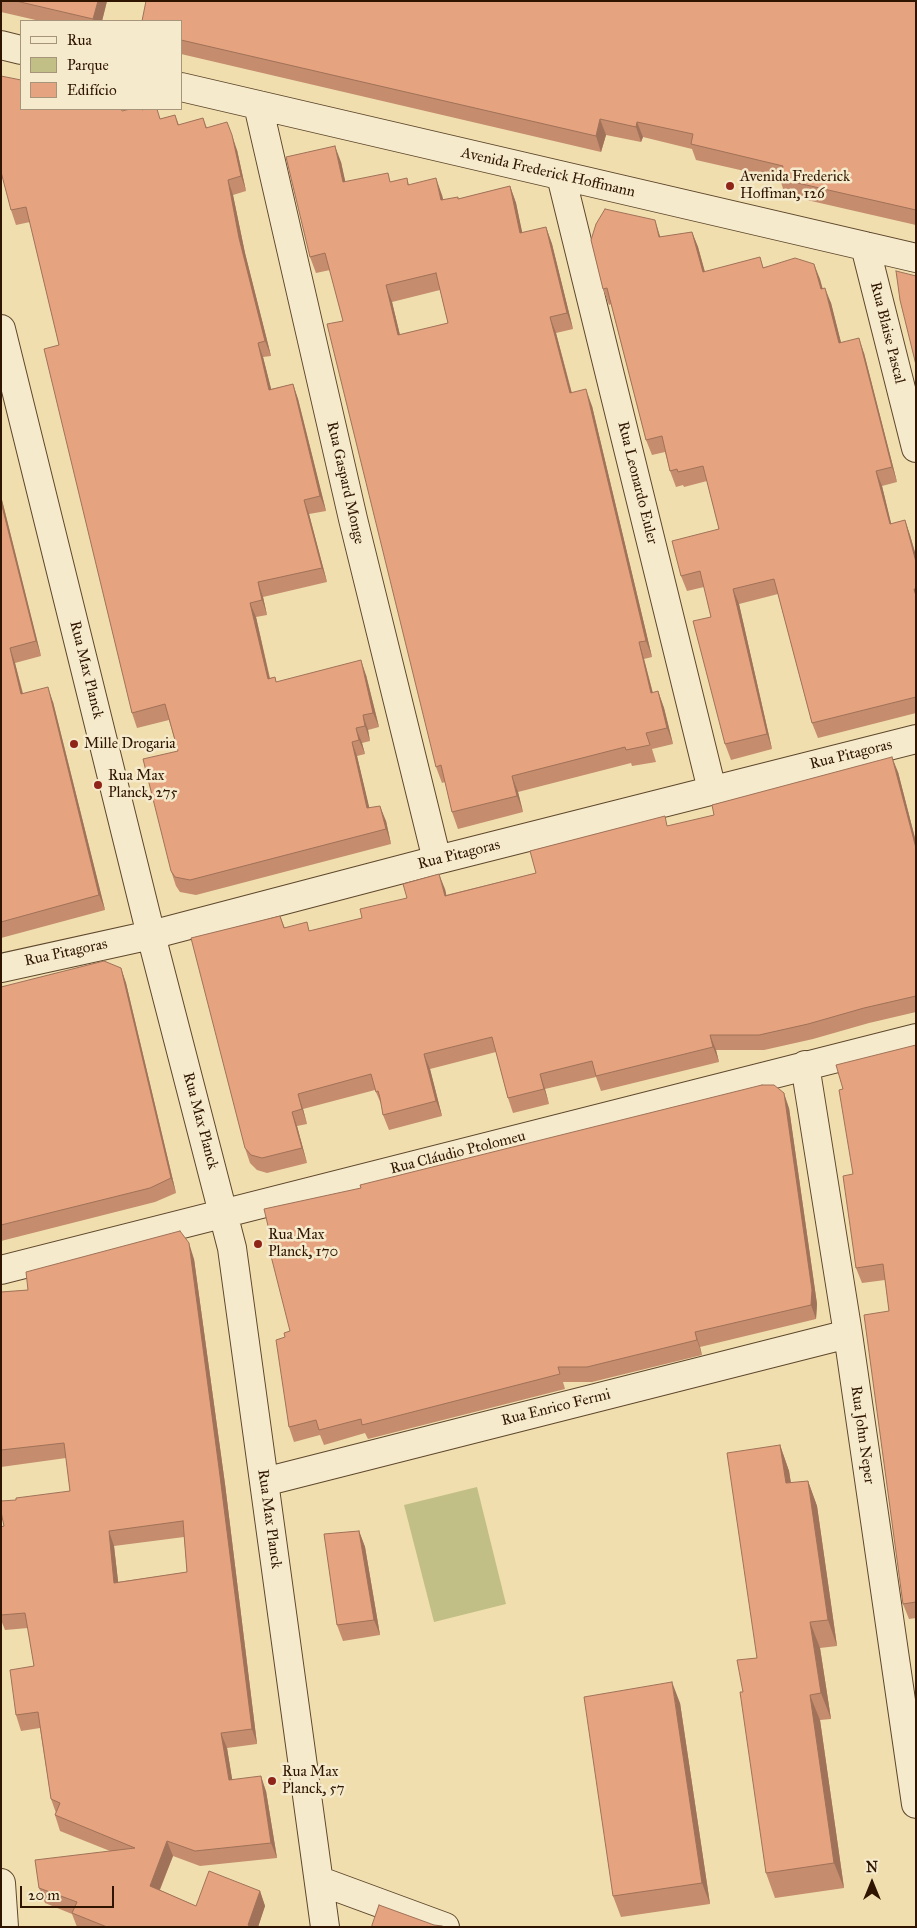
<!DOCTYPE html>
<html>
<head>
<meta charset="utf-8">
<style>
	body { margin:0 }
	#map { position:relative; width:917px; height:1928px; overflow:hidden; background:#f0deaf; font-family:"IM FELL Great Primer",serif }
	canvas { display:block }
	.frame { position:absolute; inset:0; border:2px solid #2f1500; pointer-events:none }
	.legend { position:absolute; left:20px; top:20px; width:162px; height:90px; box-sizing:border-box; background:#f5eacb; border:1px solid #a6957a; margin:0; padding:6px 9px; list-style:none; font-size:15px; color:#2f1500 }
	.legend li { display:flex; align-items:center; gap:10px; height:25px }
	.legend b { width:25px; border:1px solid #a6957a }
	.north { position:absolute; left:847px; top:1858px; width:50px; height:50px; -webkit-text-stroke:4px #f5eacb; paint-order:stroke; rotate:0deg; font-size:14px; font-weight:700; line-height:20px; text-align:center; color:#2f1500 }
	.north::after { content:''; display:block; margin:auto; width:18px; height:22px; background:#2f1500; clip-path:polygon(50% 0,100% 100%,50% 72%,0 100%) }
	.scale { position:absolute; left:20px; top:1886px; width:94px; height:22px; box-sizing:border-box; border:2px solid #2f1500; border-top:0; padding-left:6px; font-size:15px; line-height:18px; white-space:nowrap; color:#2f1500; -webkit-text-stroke:4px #f5eacb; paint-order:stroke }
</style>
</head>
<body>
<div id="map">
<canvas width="917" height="1928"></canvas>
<div class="frame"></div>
<ul class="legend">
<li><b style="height:6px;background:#f5eacb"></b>Rua</li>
<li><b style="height:14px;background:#c1bf85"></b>Parque</li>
<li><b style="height:14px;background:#e5a37f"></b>Edifício</li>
</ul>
<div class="north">N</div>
<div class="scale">20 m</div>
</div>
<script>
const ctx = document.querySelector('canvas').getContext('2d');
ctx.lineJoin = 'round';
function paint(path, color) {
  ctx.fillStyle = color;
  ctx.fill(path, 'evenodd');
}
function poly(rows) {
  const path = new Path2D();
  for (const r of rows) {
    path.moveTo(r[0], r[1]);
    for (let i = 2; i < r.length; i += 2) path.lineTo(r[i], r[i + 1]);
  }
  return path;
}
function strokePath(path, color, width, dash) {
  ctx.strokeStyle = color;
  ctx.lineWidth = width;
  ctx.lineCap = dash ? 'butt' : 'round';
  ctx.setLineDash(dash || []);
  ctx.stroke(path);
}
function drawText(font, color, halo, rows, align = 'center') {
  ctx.font = font + ' "IM FELL Great Primer",serif';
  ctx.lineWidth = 5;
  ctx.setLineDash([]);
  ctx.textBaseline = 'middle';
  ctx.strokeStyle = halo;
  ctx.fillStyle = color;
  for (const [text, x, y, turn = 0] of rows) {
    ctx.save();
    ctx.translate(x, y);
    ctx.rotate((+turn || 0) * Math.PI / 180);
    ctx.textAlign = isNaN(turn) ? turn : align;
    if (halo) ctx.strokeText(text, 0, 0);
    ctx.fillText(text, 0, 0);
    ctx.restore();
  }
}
const green = poly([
	[477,1487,506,1604,434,1622,404,1505]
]);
const minor = poly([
	[1,45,21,50],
	[181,87,916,258],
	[258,105,353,519,437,860],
	[561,176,712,790],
	[865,246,916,448],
	[1,329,151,935,232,1248,325,1927],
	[1,968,151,935,437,860,916,739],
	[805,1065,848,1334,916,1804],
	[1,1270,916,1038],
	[264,1482,848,1334],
	[320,1881,445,1927],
	[1,1883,4,1927]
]);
const wall = poly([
	[1,1,107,1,102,21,40,21,1,12],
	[916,1,916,225,785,195,780,179,696,160,692,149,643,137,641,142,606,135,601,152,181,54,181,21],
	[142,110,161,119,175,115,179,125,203,118,207,128,237,150,246,191,233,195,245,253,271,356,263,357,271,389,293,384,298,399,326,511,309,514,327,582,263,597,267,615,256,617,270,678,275,677,276,682,366,675,379,727,368,730,370,741,362,743,365,754,357,756,369,808,386,821,391,844,196,895,180,892,176,886,171,871,178,751,169,720,137,728,132,713,59,345,30,222,16,225,11,210,123,111],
	[341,162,345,182,391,182,407,178,409,185,442,195,443,200,458,199,510,186,516,203,522,233,546,227,552,244,573,329,556,333,572,393,592,406,652,657,644,659,653,693,658,691,664,708,673,744,652,749,656,762,632,766,631,763,518,792,523,812,458,829,452,812,445,782,442,783,436,767,343,321,330,270,316,273,310,257],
	[440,290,448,323,400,335,392,302],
	[692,232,698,247,705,272,760,257,763,267,814,264,822,289,831,303,841,343,864,353,897,482,882,486,891,524,905,520,910,535,916,556,916,713,818,738,812,723,778,594,739,604,772,749,731,760,725,744,711,617,704,587,687,591,681,576,719,529,707,481,684,487,683,485,676,487,670,471,665,452,652,455,646,440,611,304,609,305,603,289,660,237],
	[1,496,41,656,15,663,23,693,53,702,105,910,1,938],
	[898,772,916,842,916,1012,869,1023,813,1039,764,1050,716,1050,719,1062,601,1091,596,1077,545,1089,549,1104,513,1113,508,1098,496,1052,430,1069,442,1116,389,1130,383,1115,382,1106,375,1090,303,1109,307,1124,297,1126,307,1163,267,1173,257,1170,250,1163,245,1148,280,916,285,928,310,931,362,918,407,898,445,889,446,895,536,873,668,826],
	[121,968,126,983,176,1193,155,1202,1,1241,1,987],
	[916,1045,916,1618,909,1619,903,1604,889,1311,885,1280,862,1283,856,1268,853,1174,843,1089],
	[789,1108,817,1304,816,1319,700,1347,702,1355,592,1382,563,1382,565,1389,368,1439,365,1433,324,1445,320,1435,294,1442,289,1427,285,1337,290,1331],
	[194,1259,225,1484,257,1744,227,1748,232,1780,266,1791,277,1858,200,1866,173,1856,160,1890,196,1906,260,1891,265,1906,258,1927,77,1927,72,1914,45,1903,39,1888,110,1851,60,1831,55,1815,56,1813,51,1799,40,1728,21,1731,16,1715,34,1666,28,1628,5,1630,1,1620,1,1527,4,1526,16,1500,70,1491,66,1458,1,1467,1,1292,28,1290],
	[184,1537,187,1572,118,1582,114,1546],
	[780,1445,789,1471,791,1483,808,1481,817,1506,837,1646,820,1648,831,1719,820,1720,844,1888,775,1898,766,1873,743,1692,757,1658],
	[359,1531,365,1547,380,1635,343,1641,337,1625],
	[680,1703,710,1904,621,1917,613,1896]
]);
const shadedWall = poly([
	[98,1,107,1,102,21,94,21,93,19],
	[600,119,606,135,601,152,596,136],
	[637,122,643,137,641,142,636,127],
	[232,135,237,150,246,191,241,176],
	[335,146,341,162,349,198,343,182],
	[436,178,442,195,447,217,441,200],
	[228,180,233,195,245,253,271,356,265,341,239,238],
	[510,186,516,203,526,250,520,233],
	[655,220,660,236,664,252,659,237],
	[546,227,552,244,573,329,567,313],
	[692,232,698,247,709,287,703,272],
	[814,264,820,279,827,304,821,289],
	[386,285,392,302,404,352,398,335],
	[825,288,831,303,845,358,839,343],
	[550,317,556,333,576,410,570,393],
	[859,338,864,353,897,482,892,467],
	[258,343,263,357,275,404,269,390],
	[293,384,298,399,326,511,320,496],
	[586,389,592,406,652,657,646,641],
	[876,471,882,486,895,539,890,524],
	[1,496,41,656,36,641,1,502],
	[304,500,309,514,327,582,322,568],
	[905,520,910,535,916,556,916,562],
	[258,582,263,597,267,615,262,600],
	[733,589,739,604,772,749,767,734],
	[250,603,256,617,273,694,268,679],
	[639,642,644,659,657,710,651,693],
	[10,648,15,663,26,708,21,694],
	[361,660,366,675,379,727,373,713],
	[48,687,53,702,105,910,99,895],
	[658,691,664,708,673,744,667,728],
	[363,715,368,730,370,741,365,726],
	[356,728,362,743,365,754,359,740],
	[352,742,357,756,373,823,367,808],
	[892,757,898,772,916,842,916,848],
	[512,776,518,792,523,812,517,796],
	[380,806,386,821,391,844,386,829],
	[439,874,445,889,450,911,445,896],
	[121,968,126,983,176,1193,171,1178],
	[710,1035,716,1050,719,1062,713,1047],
	[424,1054,430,1069,442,1116,436,1101],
	[540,1074,545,1089,549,1104,544,1089],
	[784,1093,789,1108,817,1304,816,1319,811,1305],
	[298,1094,303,1109,307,1124,302,1109],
	[292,1112,297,1126,307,1163,302,1148],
	[189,1243,194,1259,225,1484,257,1744,252,1729],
	[695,1332,700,1347,702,1355,697,1340],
	[780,1445,789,1471,795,1509,786,1483],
	[808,1481,817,1506,837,1646,828,1620],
	[109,1531,114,1546,120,1598,114,1583],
	[359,1531,365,1547,380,1635,374,1620],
	[810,1622,820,1648,831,1719,821,1693],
	[672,1682,680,1703,710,1904,702,1883],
	[810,1695,820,1720,844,1888,834,1863],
	[221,1733,227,1748,235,1796,229,1780],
	[261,1776,266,1791,277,1858,271,1843],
	[167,1841,173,1856,155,1901,150,1886],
	[260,1891,265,1906,258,1927,249,1927,248,1925]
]);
const building = poly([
	[16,1,98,1,93,19,16,1],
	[146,1,916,1,916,210,780,179,783,166,691,144,693,134,637,122,636,127,600,119,596,136,181,40,181,21,142,21,146,1],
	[1,76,21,80,21,109,121,109,122,111,130,109,141,109,142,110,145,109,157,109,160,119,175,115,178,125,203,118,206,128,227,122,232,135,241,176,228,180,239,238,265,341,258,343,269,390,293,384,320,496,304,500,322,568,258,582,262,600,250,603,268,679,275,677,276,682,361,660,373,713,363,715,365,726,356,728,359,740,352,742,367,808,380,806,386,829,190,880,175,877,171,871,143,759,178,751,165,704,132,713,44,349,59,345,26,207,11,210,1,172,1,76],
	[335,146,343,182,388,173,390,182,407,178,408,185,436,178,441,200,458,197,458,199,510,186,520,233,546,227,567,313,550,317,570,393,586,389,646,641,639,642,651,693,658,691,667,728,646,733,650,745,626,750,625,747,512,776,517,796,452,812,441,765,436,767,327,324,343,321,325,253,310,257,286,157,335,146],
	[436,273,448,323,398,335,386,285,436,273],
	[605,209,655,220,659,237,692,232,703,272,760,257,763,268,795,258,814,264,821,289,825,288,839,343,859,338,892,467,876,471,890,524,905,520,916,562,916,589,914,589,916,596,916,697,812,723,774,579,733,589,767,734,725,744,693,621,711,617,700,571,681,576,672,541,719,529,703,466,678,472,677,469,670,471,662,436,646,440,607,288,603,289,591,240,596,224,605,209],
	[896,271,916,276,916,365,900,300,896,271],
	[1,502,36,641,10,648,21,694,48,687,99,895,1,922,1,502],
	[892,757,916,848,916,996,864,1008,808,1024,759,1035,710,1035,713,1047,596,1076,592,1061,540,1074,544,1089,508,1098,492,1037,424,1054,436,1101,383,1115,380,1098,378,1091,376,1092,371,1074,298,1094,302,1109,292,1112,302,1148,262,1158,251,1155,245,1148,191,938,280,916,284,928,307,922,309,931,362,918,360,909,407,898,403,884,439,874,445,896,536,873,530,851,665,816,667,826,714,815,712,805,892,757],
	[104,961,121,968,171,1178,150,1188,1,1225,1,987,104,961],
	[916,1045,916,1602,903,1604,864,1315,889,1311,883,1264,856,1268,843,1176,853,1174,839,1090,843,1089,836,1065,916,1045],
	[762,1085,774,1085,784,1093,812,1290,811,1305,695,1332,697,1340,587,1367,558,1367,560,1374,362,1425,361,1419,319,1430,316,1420,289,1427,276,1340,285,1337,284,1333,290,1331,271,1256,275,1255,264,1209,361,1188,360,1185,762,1085],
	[180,1231,189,1243,219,1468,252,1729,221,1733,229,1780,261,1776,271,1843,195,1851,167,1841,150,1886,196,1906,209,1871,260,1891,248,1925,253,1927,107,1927,72,1913,77,1902,39,1888,35,1860,135,1848,55,1815,60,1803,51,1799,38,1712,16,1715,10,1670,34,1666,25,1613,1,1615,1,1527,4,1526,1,1512,1,1501,16,1500,16,1498,70,1491,64,1443,1,1450,1,1292,28,1290,26,1272,180,1231],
	[183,1521,187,1572,114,1583,109,1531,183,1521],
	[780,1445,786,1483,808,1481,828,1620,810,1622,821,1693,810,1695,834,1863,766,1873,740,1692,743,1692,737,1660,757,1658,727,1453,780,1445],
	[359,1531,374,1620,337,1625,324,1534,359,1531],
	[672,1682,702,1883,613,1896,584,1697,672,1682],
	[379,1905,434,1925,442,1926,445,1927,372,1927,372,1925,379,1905]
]);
const markers = [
	[730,186,5,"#8f2418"],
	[74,744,5,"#8f2418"],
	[98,785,5,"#8f2418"],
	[258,1244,5,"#8f2418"],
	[272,1781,5,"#8f2418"]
];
const streetNames = [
	["Avenida Frederick Hoffmann",548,173,13],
	["Rua Blaise Pascal",887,333,76],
	["Rua Gaspard Monge",345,483,77],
	["Rua Leonardo Euler",637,483,76],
	["Rua Max Planck",86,670,76],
	["Rua Pitagoras",851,755,-14],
	["Rua Pitagoras",459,855,-14],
	["Rua Pitagoras",66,953,-12],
	["Rua Max Planck",200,1121,75],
	["Rua Cláudio Ptolomeu",458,1153,-14],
	["Rua Enrico Fermi",556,1408,-14],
	["Rua John Neper",862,1435,82],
	["Rua Max Planck",269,1519,82]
];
const poiNames = [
	["Avenida Frederick",740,177],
	["Hoffman, 126",740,194],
	["Mille Drogaria",84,744],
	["Rua Max",108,776],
	["Planck, 275",108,793],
	["Rua Max",268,1235],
	["Planck, 170",268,1252],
	["Rua Max",282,1772],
	["Planck, 57",282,1789]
];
paint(green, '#c1bf85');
strokePath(minor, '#5f472c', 30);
strokePath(minor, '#f5eacb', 28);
paint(wall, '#c58c6d');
paint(shadedWall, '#a07259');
paint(building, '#e5a37f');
strokePath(building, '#a07259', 1);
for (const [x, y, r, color] of markers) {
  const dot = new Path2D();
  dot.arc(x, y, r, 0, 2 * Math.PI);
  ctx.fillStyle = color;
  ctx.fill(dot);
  strokePath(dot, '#f5eacb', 2);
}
drawText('15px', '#2f1500', '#f5eacb', streetNames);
drawText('15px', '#2f1500', '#f5eacb', poiNames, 'left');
</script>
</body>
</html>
